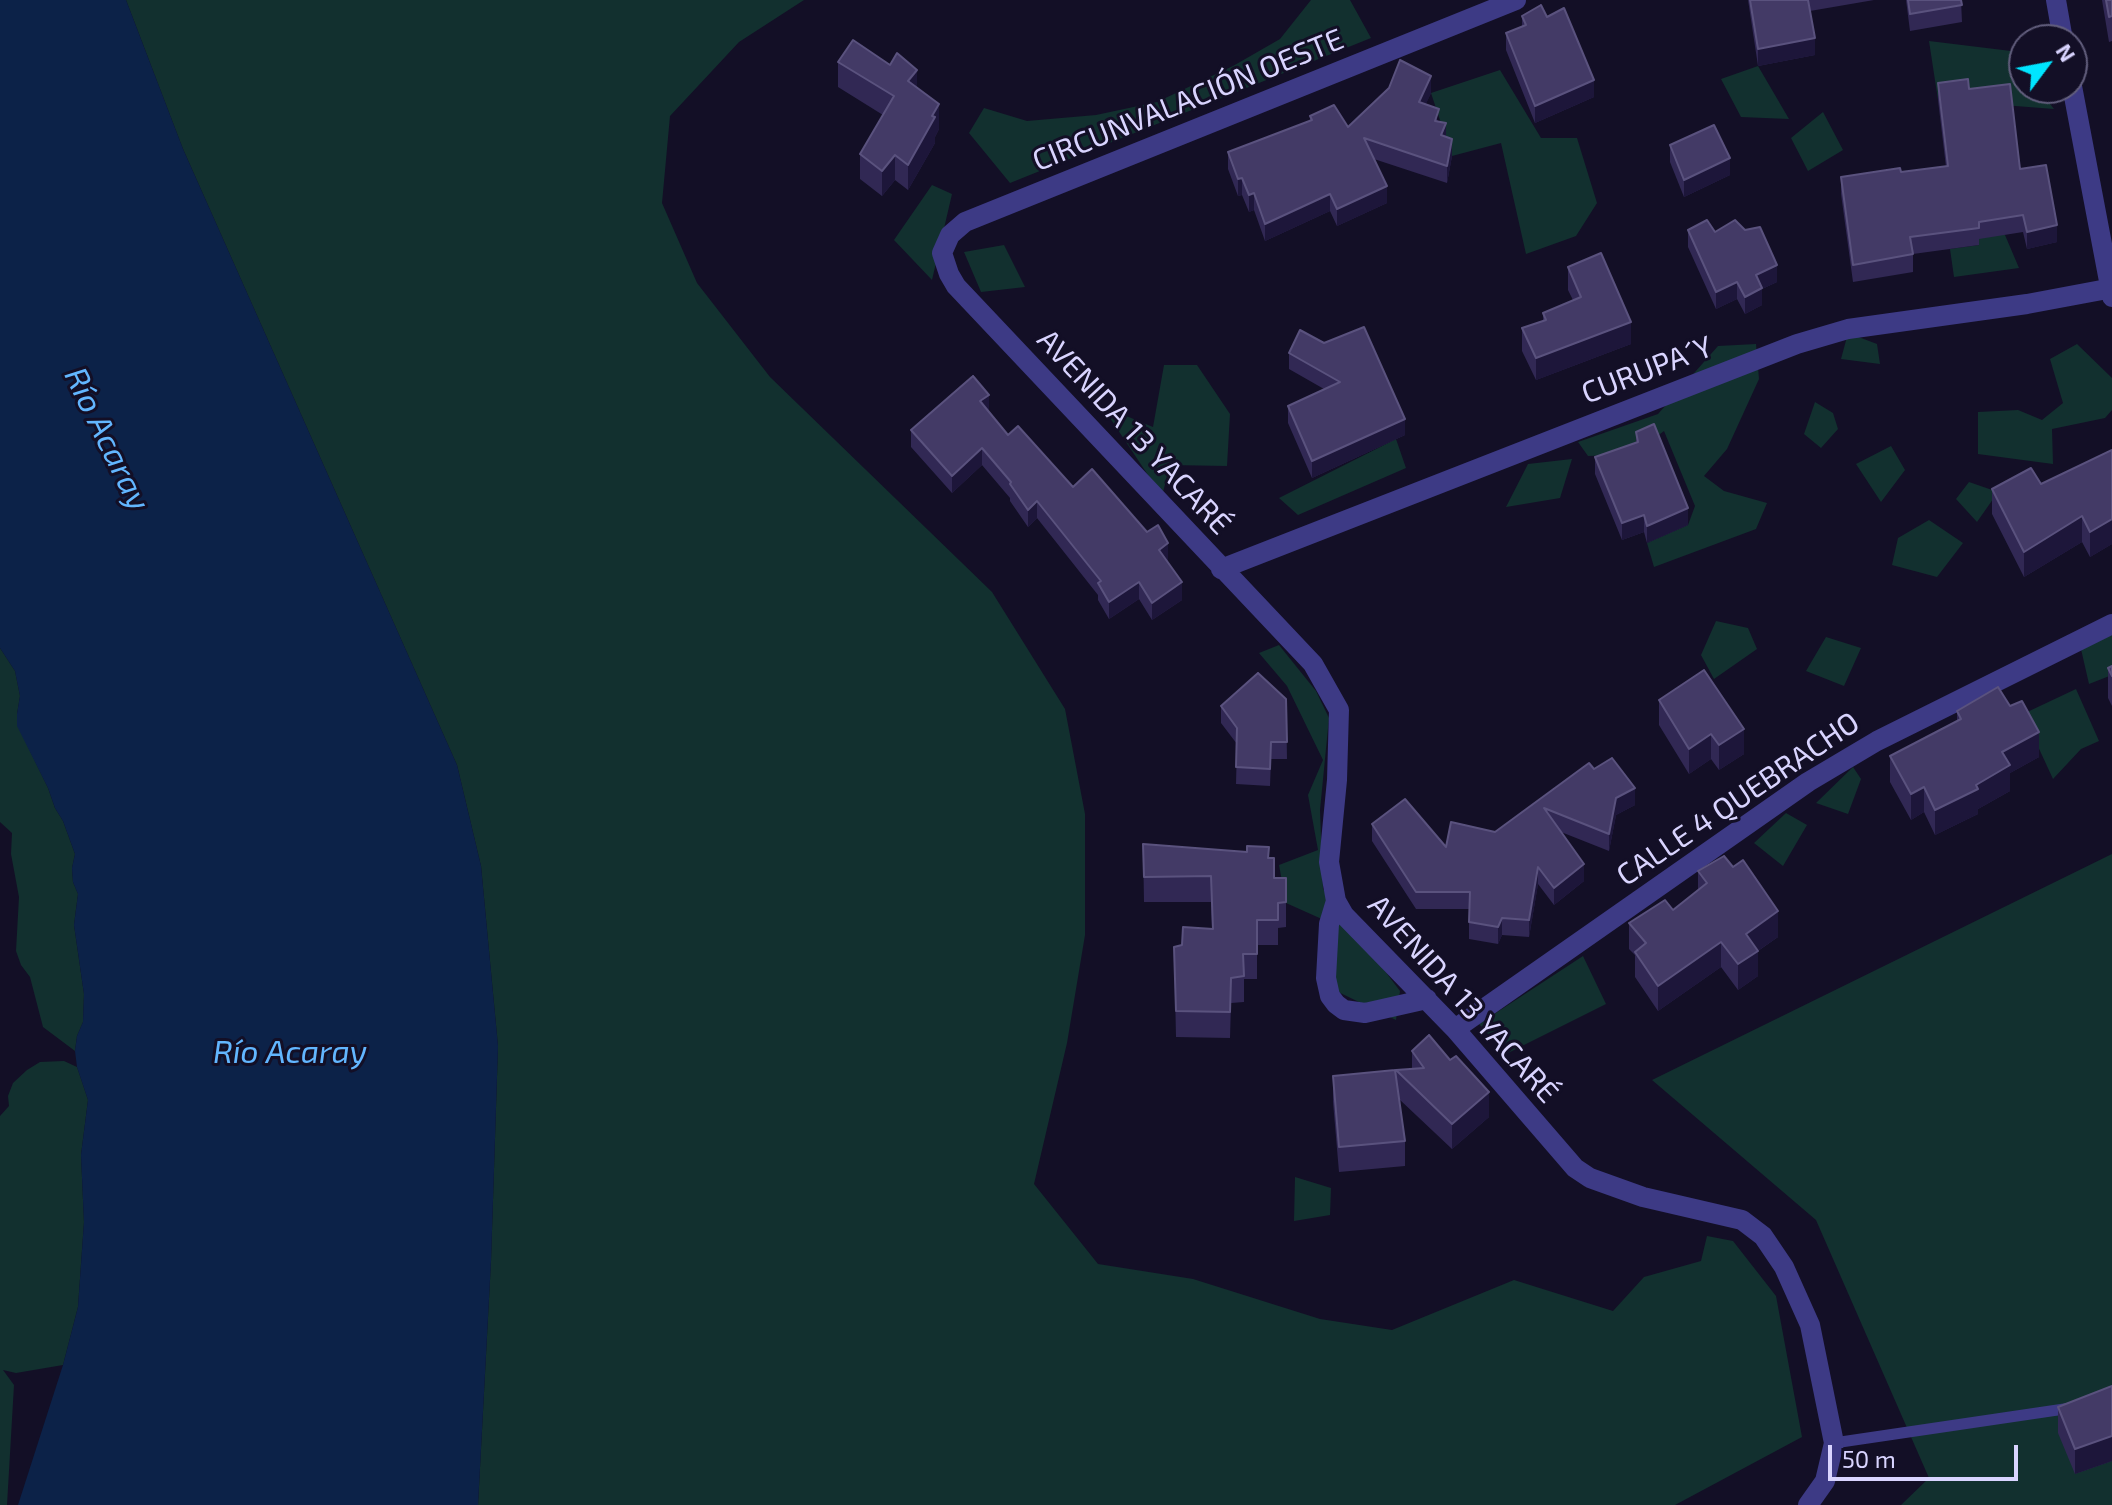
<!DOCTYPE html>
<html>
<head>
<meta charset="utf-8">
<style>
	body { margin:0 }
	#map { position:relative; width:2112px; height:1505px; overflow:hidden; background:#130f26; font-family:"Exo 2",sans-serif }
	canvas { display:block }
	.north { position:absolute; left:2008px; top:24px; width:80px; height:80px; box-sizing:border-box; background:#130f26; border:2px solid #625e7d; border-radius:50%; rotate:58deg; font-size:22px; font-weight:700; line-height:32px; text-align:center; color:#d9d4ff }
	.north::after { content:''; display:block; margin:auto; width:28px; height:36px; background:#00e5ff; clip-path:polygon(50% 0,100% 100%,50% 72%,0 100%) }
	.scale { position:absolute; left:1828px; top:1445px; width:190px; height:36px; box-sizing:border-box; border:4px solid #d9d4ff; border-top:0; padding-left:10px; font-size:24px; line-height:28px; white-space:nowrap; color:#d9d4ff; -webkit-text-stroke:6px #130f26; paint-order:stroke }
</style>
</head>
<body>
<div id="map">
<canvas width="2112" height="1505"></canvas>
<div class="north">N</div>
<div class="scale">50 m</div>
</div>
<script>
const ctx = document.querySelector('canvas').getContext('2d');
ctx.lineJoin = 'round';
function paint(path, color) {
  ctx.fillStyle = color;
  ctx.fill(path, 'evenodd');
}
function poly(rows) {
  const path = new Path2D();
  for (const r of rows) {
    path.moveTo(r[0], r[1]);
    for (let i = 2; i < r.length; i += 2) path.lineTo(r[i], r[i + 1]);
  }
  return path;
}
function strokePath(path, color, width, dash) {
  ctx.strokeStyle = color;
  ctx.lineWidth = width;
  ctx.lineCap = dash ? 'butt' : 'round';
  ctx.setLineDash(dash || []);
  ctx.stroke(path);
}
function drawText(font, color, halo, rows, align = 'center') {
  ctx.font = font + ' "Exo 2",sans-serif';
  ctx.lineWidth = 6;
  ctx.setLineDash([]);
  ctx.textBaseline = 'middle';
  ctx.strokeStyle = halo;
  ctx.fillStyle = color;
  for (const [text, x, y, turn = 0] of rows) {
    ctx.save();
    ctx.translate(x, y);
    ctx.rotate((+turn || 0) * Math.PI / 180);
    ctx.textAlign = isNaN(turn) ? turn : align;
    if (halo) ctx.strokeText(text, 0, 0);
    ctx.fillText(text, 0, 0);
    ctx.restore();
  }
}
const green = poly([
	[126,0,804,0,739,42,670,116,662,203,697,283,770,377,992,592,1065,709,1085,814,1085,935,1067,1043,1034,1184,1098,1264,1193,1279,1320,1319,1392,1330,1514,1280,1613,1311,1644,1277,1701,1261,1707,1236,1733,1241,1776,1296,1802,1437,1675,1505,478,1505,491,1261,498,1046,481,866,457,765,183,149],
	[1311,0,1350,0,1371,38,1010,183,969,133,984,108,1027,121,1096,115,1157,102,1233,66,1280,39],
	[1929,41,2011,51,2024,69,2024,88,2038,88,2054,109,1938,100],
	[1758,66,1789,119,1741,117,1721,79],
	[1500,70,1541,138,1577,138,1597,203,1576,236,1526,254,1501,143,1452,156,1431,93],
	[1823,112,1843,150,1808,171,1791,138],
	[932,185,952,194,932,280,894,240],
	[1992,225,2005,235,2019,268,1954,277,1950,249,1979,245,1978,227],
	[1004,245,1025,287,981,292,964,252],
	[1848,333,1877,344,1880,364,1841,359],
	[1756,344,1759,379,1727,449,1704,476,1724,491,1767,503,1756,529,1654,567,1647,543,1688,525,1695,506,1664,431,1644,446,1616,455,1588,456,1578,442,1658,414,1718,346],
	[2077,344,2112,378,2112,410,2105,418,2052,429,2053,464,1978,454,1978,412,2018,410,2042,420,2063,403,2050,359],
	[1164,365,1197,365,1230,414,1227,466,1170,465,1162,496,1102,406,1153,427],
	[1815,402,1833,413,1838,429,1821,448,1804,434],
	[1396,439,1406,468,1298,515,1279,498],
	[1891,446,1905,470,1881,502,1856,464],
	[1572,459,1560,498,1506,507,1528,464],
	[1969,482,1998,492,1977,522,1956,499],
	[1929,520,1963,543,1937,577,1892,565,1898,538],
	[1716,621,1748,628,1757,649,1714,679,1701,655],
	[2112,624,2112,675,2089,684,2078,636],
	[1826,637,1861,648,1844,686,1806,671],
	[1279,645,1316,691,1329,718,1320,810,1323,889,1400,991,1396,1020,1328,987,1324,920,1286,903,1279,865,1318,850,1308,795,1323,760,1287,686,1259,653],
	[0,648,15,671,20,696,17,714,18,726,48,788,55,808,63,821,75,854,72,868,73,882,78,894,74,925,84,994,83,1022,77,1036,75,1051,43,1027,30,977,21,965,16,951,19,897,11,854,12,833,0,822],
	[2076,689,2099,741,2081,749,2053,779,2023,714],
	[1853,767,1861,779,1848,814,1816,803],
	[1786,813,1807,825,1783,866,1754,843],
	[2112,854,2112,1505,1901,1505,1929,1478,1816,1220,1652,1080],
	[1583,956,1606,1004,1506,1054,1479,1024],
	[64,1061,77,1067,88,1100,81,1155,84,1222,78,1307,63,1365,16,1373,3,1370,14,1385,7,1505,0,1505,0,1116,9,1106,8,1096,13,1083,27,1070,40,1062],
	[1295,1177,1331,1188,1330,1215,1294,1221]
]);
const water = poly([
	[0,0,126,0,183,149,457,765,481,866,498,1046,491,1261,478,1505,18,1505,63,1365,78,1307,84,1222,81,1155,88,1100,77,1067,75,1051,77,1036,83,1022,84,994,74,925,78,894,73,882,72,868,75,854,63,821,55,808,48,788,17,726,17,714,20,696,15,671,0,648]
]);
const service = poly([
	[1834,1443,2071,1408]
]);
const minor = poly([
	[1516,0,965,222,950,235,942,253,949,274,956,286,1313,664,1339,710,1337,780,1329,862,1336,901,1344,915,1455,1029,1575,1168,1590,1178,1643,1197,1742,1220,1763,1236,1784,1267,1810,1325,1834,1443,1825,1481,1808,1505],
	[2056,0,2063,40],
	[2072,86,2112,297],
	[1221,569,1797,344,1848,329,2027,304,2112,288],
	[1336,901,1329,924,1326,978,1330,996,1336,1004,1344,1010,1365,1013,1427,999],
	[1455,1029,1808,782,1877,741,2112,624]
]);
const wall = poly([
	[1748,0,1874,0,1810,11,1815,55,1758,66],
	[1906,0,1961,0,1962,22,1910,31],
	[2102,0,2112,0,2112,41,2109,42],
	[1522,16,1547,17,1594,97,1535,123,1506,50,1506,33,1522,27],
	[838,62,917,88,939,129,935,137,935,143,908,190,895,180,882,196,860,179,860,154,883,115,838,87],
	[1938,83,1969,89,2020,169,2057,242,2027,249,2023,232,1979,239,1979,245,1913,254,1913,272,1853,282,1841,194,1841,177,1901,172,1946,167,1938,100],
	[1431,93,1425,105,1439,122,1446,137,1452,156,1447,183,1374,159,1387,203,1337,226,1330,211,1265,241,1254,210,1249,212,1242,195,1238,196,1228,169,1228,152,1310,121,1310,116,1348,127],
	[1670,145,1730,175,1684,197,1670,162],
	[1688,230,1715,232,1777,282,1762,289,1762,305,1745,314,1737,299,1716,309,1688,247],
	[1568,267,1631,344,1536,380,1522,351,1522,328,1543,321,1543,313,1573,300,1568,290],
	[1300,330,1405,435,1312,478,1288,423,1288,406,1324,389,1289,369,1289,353],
	[989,412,1008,435,1168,560,1167,560,1182,600,1152,620,1139,599,1109,619,1098,600,1098,595,1037,518,1028,527,1010,501,1010,498,982,465,952,493,911,447,911,430],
	[1636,432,1688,525,1647,543,1644,532,1622,540,1595,474,1595,457,1636,443],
	[2112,451,2112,544,2090,557,2082,542,2024,577,1992,514,1992,489,2041,484],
	[2112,666,2112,706,2108,698,2108,668],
	[1286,699,1287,759,1271,759,1270,786,1236,784,1237,744,1221,723,1221,706],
	[1659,700,1744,754,1719,770,1711,759,1689,774,1659,725],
	[1957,711,2039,757,2010,773,2010,791,1978,809,1978,814,1935,835,1924,812,1911,820,1890,782,1890,756,1957,721],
	[1594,769,1635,805,1616,815,1609,851,1561,832,1584,881,1554,905,1538,884,1529,937,1502,935,1498,944,1469,939,1469,909,1416,909,1372,841,1372,824,1446,847,1495,832],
	[1143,844,1269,858,1274,878,1286,878,1286,927,1278,928,1278,945,1257,945,1257,979,1244,979,1244,1002,1231,1003,1230,1038,1176,1037,1174,947,1182,945,1212,929,1211,902,1144,902],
	[1698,871,1778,937,1758,951,1758,976,1738,990,1721,967,1658,1011,1635,977,1635,955,1629,949,1629,923,1673,910,1698,890],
	[1412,1051,1489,1117,1452,1149,1399,1099,1405,1141,1405,1166,1339,1172,1333,1102,1333,1076,1412,1069],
	[2112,1386,2112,1461,2075,1474,2058,1433,2058,1407]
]);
const shadedWall = poly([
	[1815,38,1815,55,1758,66,1758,49],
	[917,70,917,96,908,81],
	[1431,76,1431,93,1419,119,1419,102],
	[1594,80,1594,97,1535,123,1535,106],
	[939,104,939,129,935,137,935,143,908,190,908,165],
	[1446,123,1446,140,1441,135],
	[1452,139,1452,156,1447,183,1447,166],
	[895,155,895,180,882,196,882,171],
	[1730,158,1730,175,1684,197,1684,180],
	[1242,178,1242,195,1238,196,1238,179],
	[1387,186,1387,203,1337,226,1337,209],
	[1254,193,1254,210,1249,212,1249,195],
	[1330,194,1330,211,1265,241,1265,224],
	[2057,225,2057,242,2027,249,2027,232],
	[1777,265,1777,282,1762,289,1762,305,1745,314,1745,297,1756,275],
	[1737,282,1737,299,1716,309,1716,292],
	[1631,322,1631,344,1536,380,1536,358],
	[989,395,989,412,980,401],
	[1405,419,1405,435,1312,478,1312,461],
	[982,448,982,465,952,493,952,476],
	[1037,501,1037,518,1028,527,1028,510],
	[1688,508,1688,525,1647,543,1647,526],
	[1644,515,1644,532,1622,540,1622,523],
	[2082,516,2082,542,2024,577,2024,552],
	[2112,519,2112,544,2090,557,2090,532],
	[1168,543,1168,560,1159,567,1159,550],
	[1139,582,1139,599,1109,619,1109,602],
	[1182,582,1182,600,1152,620,1152,603],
	[1744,729,1744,754,1719,770,1719,745],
	[2039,732,2039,757,2010,773,2010,791,1978,809,1978,814,1935,835,1935,810,1976,785,2002,752],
	[1711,734,1711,759,1689,774,1689,749],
	[1924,787,1924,812,1911,820,1911,794],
	[1635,788,1635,805,1616,815,1609,851,1609,834,1616,798],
	[1584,864,1584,881,1554,905,1554,888],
	[1538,867,1538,884,1529,937,1529,920],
	[1778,911,1778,937,1746,959,1746,934],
	[1502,918,1502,935,1498,944,1498,927],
	[1721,942,1721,967,1658,1011,1658,986],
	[1758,951,1758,976,1738,990,1738,964],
	[1489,1092,1489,1117,1452,1149,1452,1124],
	[2112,1436,2112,1461,2075,1474,2075,1449]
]);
const building = poly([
	[1750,0,1808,0,1815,38,1758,49,1750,0],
	[1908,0,1961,0,1962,5,1910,14,1908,0],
	[2106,0,2112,0,2112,16,2109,17,2106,0],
	[1541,5,1547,17,1564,8,1594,80,1535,106,1506,33,1526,25,1522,16,1541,5],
	[853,40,890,65,897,53,917,70,908,81,939,104,932,116,935,117,908,165,895,155,882,171,860,154,894,96,838,62,853,40],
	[1400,60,1431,76,1419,102,1439,109,1435,121,1446,123,1441,135,1452,139,1447,166,1364,138,1387,186,1337,209,1330,194,1265,224,1254,193,1249,195,1242,178,1238,179,1228,152,1312,120,1310,116,1334,105,1348,127,1389,88,1400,60],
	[1968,79,1969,89,2010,84,2020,169,2046,165,2057,225,2027,232,2023,215,1979,222,1979,228,1910,237,1913,254,1853,265,1841,177,1900,168,1901,172,1948,166,1938,83,1968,79],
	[1714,125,1730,158,1684,180,1670,145,1714,125],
	[1707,220,1715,232,1735,220,1745,230,1760,227,1777,265,1756,275,1762,288,1745,297,1737,282,1716,292,1688,230,1707,220],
	[1601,253,1631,322,1536,358,1522,328,1546,320,1543,313,1581,297,1568,267,1601,253],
	[1364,327,1405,419,1312,461,1288,406,1340,382,1289,353,1300,330,1324,343,1364,327],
	[973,376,989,395,980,401,1008,435,1018,426,1073,487,1092,469,1147,532,1158,525,1168,543,1159,550,1182,582,1152,603,1139,582,1109,602,1098,583,1101,581,1037,501,1028,510,1010,484,1011,482,982,448,952,476,911,430,973,376],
	[1654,424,1688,508,1647,526,1644,515,1622,523,1595,457,1638,442,1636,432,1654,424],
	[2112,450,2112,519,2090,532,2082,516,2024,552,1992,489,2031,468,2041,484,2112,450],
	[2112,666,2112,676,2108,668,2112,666],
	[1704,670,1744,729,1719,745,1711,734,1689,749,1659,700,1704,670],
	[1258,673,1286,699,1287,742,1271,742,1270,769,1236,767,1237,728,1221,706,1258,673],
	[1998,687,2010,706,2022,701,2039,732,2002,752,2010,765,1976,785,1978,789,1935,810,1924,787,1911,794,1890,756,1961,719,1957,711,1998,687],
	[1612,758,1635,788,1616,798,1609,834,1544,808,1584,864,1554,888,1538,867,1529,920,1502,918,1498,927,1469,922,1470,892,1416,892,1372,824,1405,799,1446,847,1451,822,1495,832,1589,763,1594,769,1612,758],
	[1143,844,1247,852,1247,846,1269,847,1268,858,1274,858,1274,878,1286,878,1286,902,1278,903,1278,920,1257,920,1257,954,1243,954,1244,976,1231,978,1230,1012,1176,1011,1174,947,1182,945,1183,927,1213,929,1211,876,1144,877,1143,844],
	[1724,856,1733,867,1743,860,1778,911,1746,934,1758,951,1738,964,1721,942,1658,986,1635,952,1646,943,1629,923,1665,900,1673,910,1707,883,1698,871,1724,856],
	[1429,1035,1450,1060,1456,1056,1489,1092,1452,1124,1396,1070,1424,1068,1412,1051,1429,1035],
	[1395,1070,1405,1141,1339,1147,1333,1076,1395,1070],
	[2112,1386,2112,1436,2075,1449,2058,1407,2112,1386]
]);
const streetNames = [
	["CIRCUNVALACIÓN OESTE",1188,100,-22],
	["CURUPA´Y",1647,370,-21],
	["AVENIDA 13 YACARÉ",1134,432,47],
	["CALLE 4 QUEBRACHO",1738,799,-34],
	["AVENIDA 13 YACARÉ",1463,999,48]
];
const waterNames = [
	["Río Acaray",107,439,64],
	["Río Acaray",290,1052]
];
paint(green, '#12302f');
paint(water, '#0c2248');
strokePath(service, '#3d3a85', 11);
strokePath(minor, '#3d3a85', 20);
paint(wall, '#312854');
paint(shadedWall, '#1d163a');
paint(building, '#433a66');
strokePath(building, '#5a527e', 2);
drawText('30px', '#d9d4ff', '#130f26', streetNames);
drawText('italic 32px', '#62b6ff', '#130f26', waterNames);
</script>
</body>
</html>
